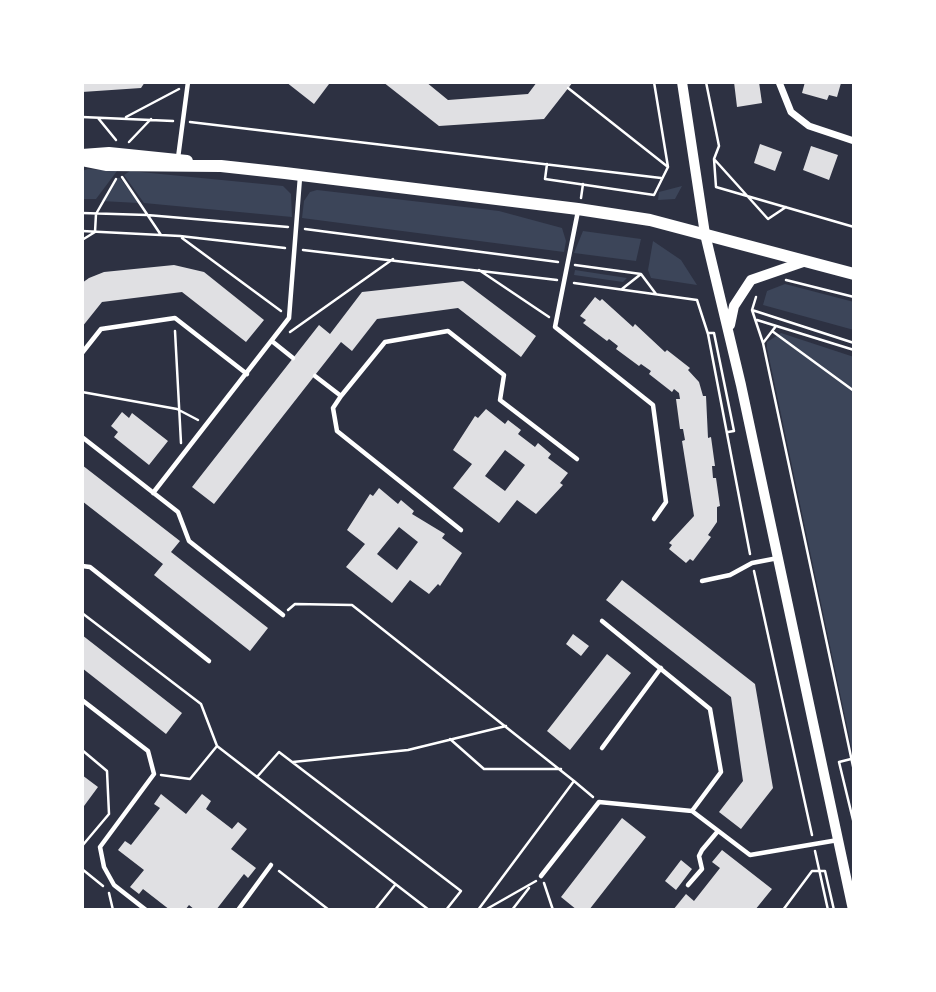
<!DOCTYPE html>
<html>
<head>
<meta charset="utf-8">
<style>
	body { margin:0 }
	#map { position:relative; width:936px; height:992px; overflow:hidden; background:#2d3142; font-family:"Roboto Serif",serif }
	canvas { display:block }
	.frame { position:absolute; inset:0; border:84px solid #fff; pointer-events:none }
</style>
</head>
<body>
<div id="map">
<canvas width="936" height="992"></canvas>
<div class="frame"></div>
</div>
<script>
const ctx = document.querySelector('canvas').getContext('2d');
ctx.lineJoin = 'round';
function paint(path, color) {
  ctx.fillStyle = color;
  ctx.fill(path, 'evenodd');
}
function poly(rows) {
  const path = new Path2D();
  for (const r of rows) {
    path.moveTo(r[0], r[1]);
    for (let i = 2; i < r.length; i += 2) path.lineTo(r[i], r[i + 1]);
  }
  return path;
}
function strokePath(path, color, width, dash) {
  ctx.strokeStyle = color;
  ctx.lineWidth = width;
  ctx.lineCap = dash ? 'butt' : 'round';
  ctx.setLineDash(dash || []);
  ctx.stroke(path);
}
const green = poly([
	[88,169,117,171,96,199,82,199,82,171],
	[130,171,283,186,291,194,292,217,144,203,124,175],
	[117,178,120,178,139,203,101,201],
	[682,186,675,199,658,200,659,192],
	[317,190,499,211,562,228,566,241,564,252,302,218,304,201,310,192],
	[583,231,641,239,636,261,574,253],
	[653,241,681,260,697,285,651,278,648,270],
	[575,270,627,278,623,282,574,275],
	[785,284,854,302,854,330,763,305,767,291],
	[781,333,854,357,854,759,767,348,767,342]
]);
const building = poly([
	[82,82,145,82,141,88,82,92],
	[286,82,327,82,329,84,314,104],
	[383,82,426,82,448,100,528,94,537,82,573,82,544,119,439,126],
	[734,82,759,82,762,103,737,107],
	[805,82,838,82,841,83,837,97,829,95,827,100,802,93],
	[760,144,782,152,775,171,754,163],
	[811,146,838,155,829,180,803,170],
	[174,265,204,272,264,320,246,342,182,292,102,302,82,327,82,283,89,278,104,272],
	[463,281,536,336,521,357,458,308,377,319,352,351,341,342,214,504,192,487,319,325,330,334,362,292],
	[595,297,600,301,602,299,633,327,635,324,665,352,667,350,690,368,688,370,699,382,703,396,706,396,708,438,711,437,715,466,712,466,713,478,716,478,720,506,717,507,717,522,708,535,711,537,693,561,690,559,686,563,669,549,672,545,669,543,694,516,682,441,685,440,683,429,680,429,676,399,680,399,679,393,674,389,672,392,649,374,651,371,641,364,639,366,616,349,618,346,609,339,607,341,583,323,586,320,580,316],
	[486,409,505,424,508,420,521,430,518,434,535,447,538,443,551,454,548,458,568,473,560,483,563,485,536,514,517,500,499,523,453,488,472,464,453,450,475,416,478,418],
	[505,450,525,465,505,491,485,476],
	[122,412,129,418,132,413,168,441,149,465,114,437,118,432,111,426],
	[82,465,180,541,171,552,268,628,250,651,154,575,163,564,82,501],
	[379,488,398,504,401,500,414,511,412,514,445,534,442,538,462,553,440,586,438,584,429,594,410,580,392,603,346,567,365,544,347,530,370,494,373,496],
	[399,527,418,542,397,570,377,554],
	[622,580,755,684,773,788,741,829,719,812,743,781,731,697,606,600],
	[573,634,589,646,581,656,566,644],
	[82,635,182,713,166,734,82,668],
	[607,654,631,673,570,750,547,731],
	[82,775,98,787,84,806,82,805],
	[161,794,186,814,202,794,211,801,206,809,232,829,238,822,247,829,231,849,256,868,248,878,244,874,216,910,195,910,189,905,185,910,170,910,143,889,139,894,130,887,144,870,118,850,125,841,131,845,160,808,154,804],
	[622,818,646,837,589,910,577,910,561,897],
	[722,850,772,889,755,910,673,910,686,894,694,901,720,868,712,862],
	[681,860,692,869,676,890,665,881]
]);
const path = poly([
	[706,82,719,146,714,159,768,219,786,207],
	[568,88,668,167],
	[82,117,173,121],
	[126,117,179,89],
	[98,118,116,140],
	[190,122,661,178],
	[129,142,151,119],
	[714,159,716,187,854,227],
	[547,164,545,179,654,195,668,167,654,82],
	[122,177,161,235],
	[581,198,583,184],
	[82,213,147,215,288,227],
	[305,229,558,262],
	[82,231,180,236,285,248],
	[182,238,281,311],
	[82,240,95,232,96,214,116,179],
	[303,250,557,280],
	[575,265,641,274,656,294],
	[479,270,549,317],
	[786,280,854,297],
	[574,283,697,300,708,334,750,554],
	[622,289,641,274],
	[756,297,752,310,763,343,854,771],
	[752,310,854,343],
	[757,320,854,350],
	[175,331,181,443],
	[772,331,854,391],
	[290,332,393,259],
	[709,333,714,333,734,431,728,432],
	[763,343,776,326],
	[82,392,177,409,198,420],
	[754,571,812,835],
	[288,610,295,604,352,605,574,781],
	[82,613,201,704,217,746,190,779,161,775],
	[450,739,484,769,561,769],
	[217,746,429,910],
	[82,750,107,771,109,814,82,846],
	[851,759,839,762,854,824],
	[293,762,408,750,506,726],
	[257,777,279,752,461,891,446,910],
	[815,851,828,910],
	[82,869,103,886],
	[279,871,329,910],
	[544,883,553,910],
	[109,893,113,910],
	[375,910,395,885],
	[478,910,574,781,593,797],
	[485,910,536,881],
	[512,910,529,888],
	[783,910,812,871,825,871,834,910]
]);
const service = poly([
	[178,158,188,82],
	[578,211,555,327,653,405,666,502,654,519],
	[273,342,293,358],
	[82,353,101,329,175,318,247,374],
	[315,376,341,396,333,408,337,431,461,530],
	[341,396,385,342,448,331,504,375,500,400,577,459],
	[82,437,178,512,189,541,283,615],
	[153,493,289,318,300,177],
	[82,566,90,567,209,661],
	[702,581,730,575,752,563,778,558],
	[602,621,710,709,721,772,692,811,750,855,838,840],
	[82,700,148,751,154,774,100,847,104,867,114,885,146,910],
	[602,748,661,668],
	[541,876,599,802,692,811],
	[688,885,702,869,699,856,702,850,718,831],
	[238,910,271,865]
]);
const minor = poly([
	[779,82,791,112,809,126,854,141]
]);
const tertiary = poly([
	[682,82,705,234,741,385,853,910],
	[730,325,734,306,751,280,806,261]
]);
const secondary = poly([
	[82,155,109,153,187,161],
	[82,160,107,165,221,166,285,173,578,209,650,220,854,274]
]);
paint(green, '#3c4559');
paint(building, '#e0e0e3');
strokePath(path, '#fff', 2.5);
strokePath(service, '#fff', 4.5);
strokePath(minor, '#fff', 7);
strokePath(tertiary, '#fff', 10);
strokePath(secondary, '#fff', 12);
</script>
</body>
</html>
